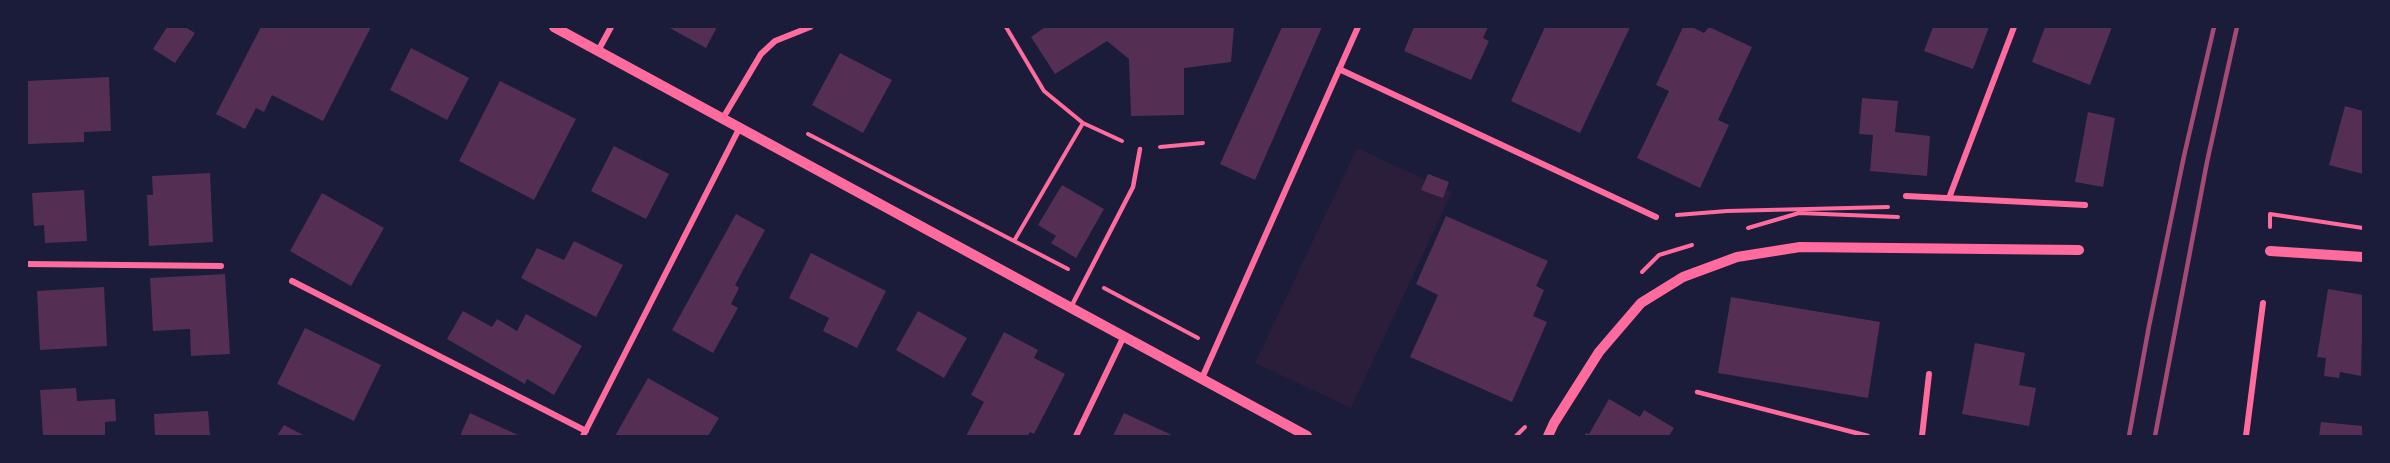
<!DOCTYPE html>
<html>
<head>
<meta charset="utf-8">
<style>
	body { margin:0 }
	#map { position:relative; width:2390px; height:463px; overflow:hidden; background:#1b1b3a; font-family:Quicksand,sans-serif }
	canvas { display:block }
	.frame { position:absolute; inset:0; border:28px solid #1b1b3a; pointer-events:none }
</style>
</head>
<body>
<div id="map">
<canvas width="2390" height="463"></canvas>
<div class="frame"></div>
</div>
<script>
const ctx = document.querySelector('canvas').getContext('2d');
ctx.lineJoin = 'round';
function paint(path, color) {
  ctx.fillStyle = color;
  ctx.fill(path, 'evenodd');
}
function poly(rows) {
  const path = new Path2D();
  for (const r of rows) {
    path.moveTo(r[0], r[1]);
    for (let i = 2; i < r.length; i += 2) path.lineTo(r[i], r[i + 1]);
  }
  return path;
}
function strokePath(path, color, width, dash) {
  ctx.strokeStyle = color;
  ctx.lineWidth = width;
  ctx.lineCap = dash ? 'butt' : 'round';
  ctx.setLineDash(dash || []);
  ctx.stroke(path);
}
const green = poly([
	[1357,148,1452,192,1351,408,1255,363]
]);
const building = poly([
	[167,27,185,27,195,33,175,63,153,49],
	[261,27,371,27,323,121,272,95,264,112,256,108,245,129,216,114],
	[668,27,717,27,706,48],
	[1045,27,1234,27,1231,62,1184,68,1184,115,1131,116,1129,59,1107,41,1055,74,1031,37],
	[1282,27,1322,27,1255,180,1220,164],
	[1414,27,1488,27,1483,38,1489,41,1471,80,1404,51],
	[1545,27,1630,27,1580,133,1511,101],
	[1683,27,1692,27,1704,33,1709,27,1752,47,1718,120,1729,125,1700,188,1637,158,1669,91,1656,85],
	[1933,27,1989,27,1973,69,1924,51],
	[2045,27,2112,27,2090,85,2032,62],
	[411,48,469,78,447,120,390,90],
	[840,53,892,80,863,133,812,105],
	[109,77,111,131,84,132,84,142,27,144,27,81],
	[500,81,576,119,534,200,459,161],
	[1862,98,1898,101,1895,132,1930,136,1927,176,1870,171,1873,135,1859,134],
	[2345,106,2363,111,2363,174,2329,165],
	[2088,112,2115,118,2103,187,2075,182],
	[614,146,669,174,646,219,591,191],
	[210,173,213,242,149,246,147,195,153,195,152,176],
	[1428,174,1449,182,1443,198,1421,190],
	[1062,185,1104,209,1076,258,1051,243,1056,236,1038,225],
	[84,190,87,241,45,243,44,225,34,226,32,193],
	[322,193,384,228,351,286,290,251],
	[736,214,765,230,735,285,739,288,731,304,738,308,713,353,672,330],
	[1446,216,1548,261,1536,286,1544,290,1533,316,1547,322,1512,402,1410,357,1438,295,1416,284],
	[574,241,623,265,596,317,521,278,537,248,564,260],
	[811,253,886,291,857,348,823,331,829,318,789,298],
	[225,274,230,354,191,356,190,329,153,331,150,278],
	[104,287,107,346,40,350,37,291],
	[2328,289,2363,295,2361,376,2340,372,2339,378,2324,376,2326,358,2317,357],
	[1731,297,1880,322,1868,398,1718,373],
	[463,311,492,327,497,319,517,331,526,314,582,346,554,395,527,379,525,384,447,339],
	[918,311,967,338,944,378,896,350],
	[305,328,381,365,354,421,277,384],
	[1004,332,1038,350,1034,358,1065,374,1034,434,1030,432,1028,436,966,436,984,402,971,395],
	[1975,343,2025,353,2019,385,2036,388,2029,426,1962,414],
	[648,378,719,418,708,436,615,436],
	[76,388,77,401,115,399,116,421,105,422,105,436,43,436,40,390],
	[1609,399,1640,417,1644,410,1674,428,1669,436,1584,436,1586,433,1589,434],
	[208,411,210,436,155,436,154,414],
	[470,413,520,436,460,436],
	[1124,413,1174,436,1113,436],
	[2321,422,2363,426,2363,436,2319,436],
	[284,425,305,436,277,436]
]);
const path = poly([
	[1006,27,1044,91,1083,123,1122,141],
	[808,134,1068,269],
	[1160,147,1203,143],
	[1677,215,1727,211,1888,207],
	[2270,227,2270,214,2363,228],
	[1748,228,1799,213,1898,217],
	[1014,241,1083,123],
	[1642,272,1659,255,1692,245],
	[1104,288,1198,338],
	[1516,436,1525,427]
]);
const service = poly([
	[1071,307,1133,187,1140,149],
	[1697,392,1868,436]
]);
const minor = poly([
	[598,51,611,27],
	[1339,69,1656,217],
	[723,118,761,54,775,41,810,27],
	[1906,196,2085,205],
	[1949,198,2014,27],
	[27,264,221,266],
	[292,281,586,431],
	[1202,378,1358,27],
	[583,436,740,127],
	[1076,436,1124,336],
	[1922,436,1929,374],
	[2246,436,2263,303]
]);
const tertiary = poly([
	[554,27,1307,436],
	[2270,251,2363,257],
	[1548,436,1554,423,1599,352,1641,303,1683,277,1737,257,1800,247,2079,250]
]);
const rail = poly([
	[2129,436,2149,326,2184,156,2214,27],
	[2155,436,2207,162,2237,27]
]);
paint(green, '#2a1e3b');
paint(building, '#542f53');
strokePath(path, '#ff6b9d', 4);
strokePath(service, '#ff6b9d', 4.5);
strokePath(minor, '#ff6b9d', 6);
strokePath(tertiary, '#ff6b9d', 10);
strokePath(rail, '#a44b75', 4.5);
</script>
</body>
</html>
